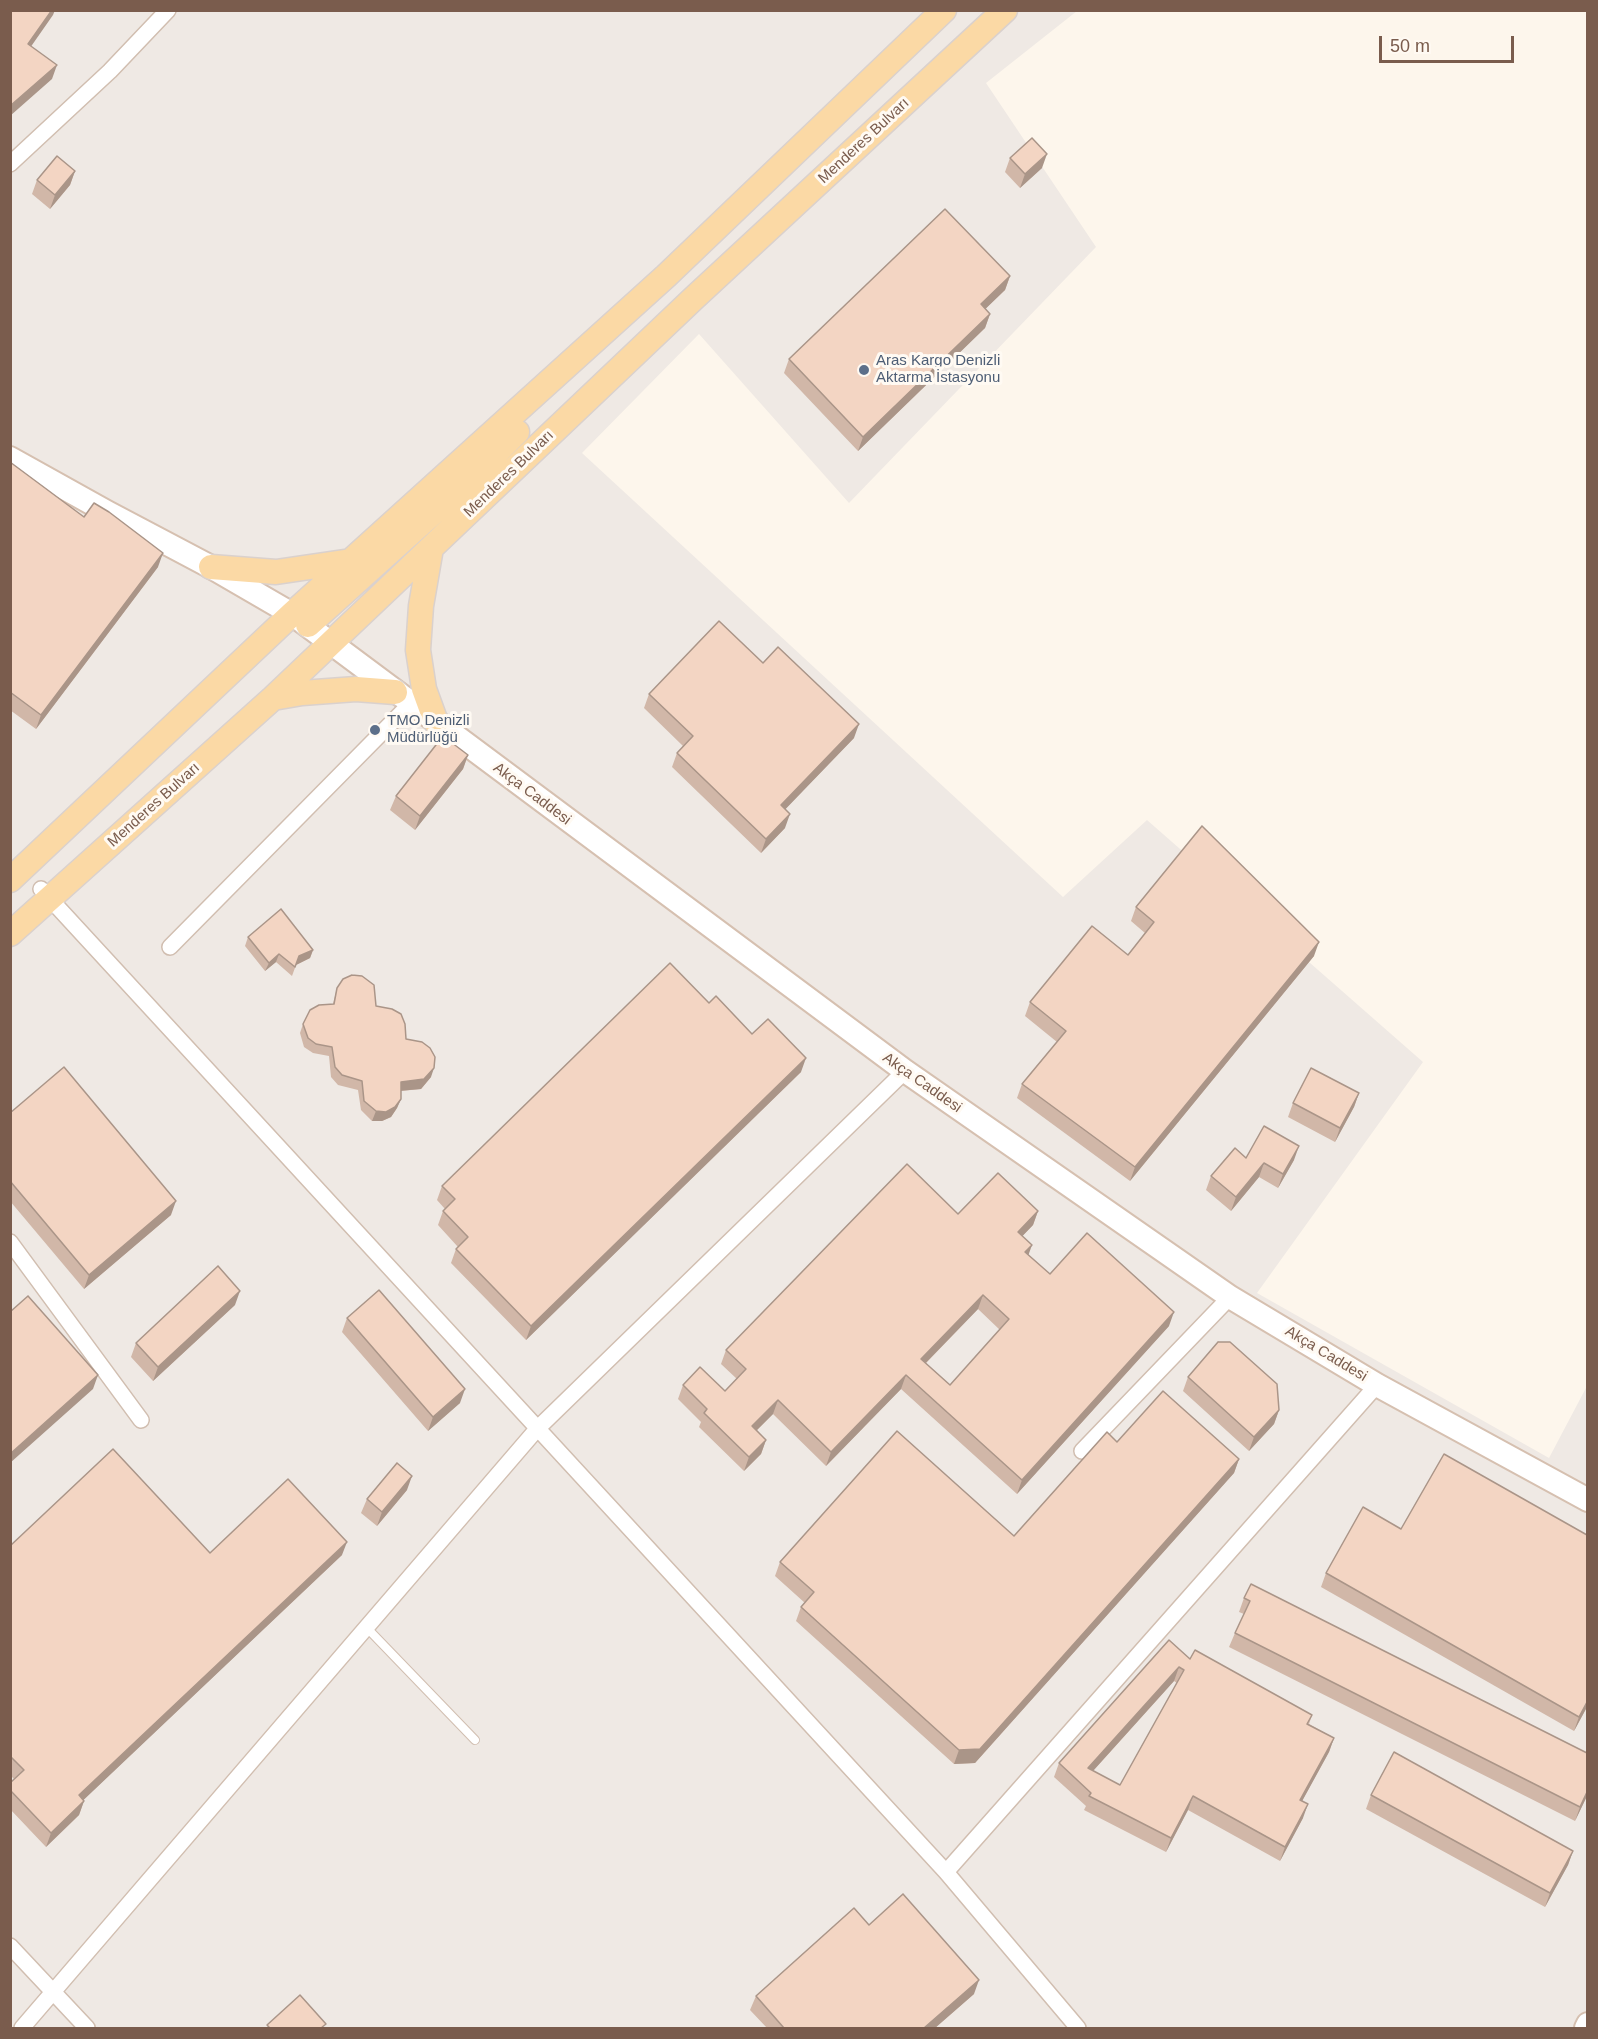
<!DOCTYPE html>
<html>
<head>
<meta charset="utf-8">
<style>
	body { margin:0 }
	#map { position:relative; width:1598px; height:2039px; overflow:hidden; background:#fdf6ec; font-family:Helvetica,sans-serif }
	canvas { display:block }
	.frame { position:absolute; inset:0; border:12px solid #7a5c4d; pointer-events:none }
	.scale { position:absolute; left:1379px; top:36px; width:135px; height:27px; box-sizing:border-box; border:3px solid #7a5c4d; border-top:0; padding-left:8px; font-size:18px; line-height:21px; white-space:nowrap; color:#7a5c4d; -webkit-text-stroke:4px #fffaf3; paint-order:stroke }
</style>
</head>
<body>
<div id="map">
<canvas width="1598" height="2039"></canvas>
<div class="frame"></div>
<div class="scale">50 m</div>
</div>
<script>
const ctx = document.querySelector('canvas').getContext('2d');
ctx.lineJoin = 'round';
function paint(path, color) {
  ctx.fillStyle = color;
  ctx.fill(path, 'evenodd');
}
function poly(rows) {
  const path = new Path2D();
  for (const r of rows) {
    path.moveTo(r[0], r[1]);
    for (let i = 2; i < r.length; i += 2) path.lineTo(r[i], r[i + 1]);
  }
  return path;
}
function strokePath(path, color, width, dash) {
  ctx.strokeStyle = color;
  ctx.lineWidth = width;
  ctx.lineCap = dash ? 'butt' : 'round';
  ctx.setLineDash(dash || []);
  ctx.stroke(path);
}
function drawText(font, color, halo, rows, align = 'center') {
  ctx.font = font + ' Helvetica,sans-serif';
  ctx.lineWidth = 6;
  ctx.setLineDash([]);
  ctx.textBaseline = 'middle';
  ctx.strokeStyle = halo;
  ctx.fillStyle = color;
  for (const [text, x, y, turn = 0] of rows) {
    ctx.save();
    ctx.translate(x, y);
    ctx.rotate((+turn || 0) * Math.PI / 180);
    ctx.textAlign = isNaN(turn) ? turn : align;
    if (halo) ctx.strokeText(text, 0, 0);
    ctx.fillText(text, 0, 0);
    ctx.restore();
  }
}
const industrial = poly([
	[11,11,1077,11,986,83,1096,247,849,503,699,334,582,453,1063,897,1147,820,1423,1062,1257,1293,1549,1458,1587,1386,1587,2028,11,2028]
]);
const lane = poly([
	[367,1628,475,1740]
]);
const street = poly([
	[10,164,110,71,168,10],
	[41,889,946,1872,1078,2028],
	[170,947,418,696],
	[10,1242,141,1420],
	[1082,1451,1230,1297],
	[946,1872,1377,1385],
	[10,1946,87,2028],
	[22,2028,537,1429,905,1071]
]);
const secondary = poly([
	[10,458,107,512,211,567,292,614,905,1071,1230,1297,1377,1385,1588,1500],
	[1586,2028,1588,2024]
]);
const primary = poly([
	[431,548,421,606,418,650,424,689,436,722],
	[211,567,276,572,351,561],
	[308,625,466,483,517,432],
	[273,698,302,693,356,689,395,692],
	[10,880,292,614,666,276,944,10],
	[10,934,273,698,694,298,1005,10]
]);
const wall = poly([
	[1010,158,1042,168,1020,188,1005,172],
	[75,171,70,185,50,209,32,194,37,180],
	[1010,276,1005,290,985,309,990,314,985,328,858,451,784,373,789,359],
	[10,462,84,517,158,567,36,729,10,710],
	[763,663,854,738,785,809,785,828,761,853,672,767,677,753,683,746,644,708,649,694],
	[468,755,463,769,415,830,390,810,396,796],
	[1136,907,1314,956,1130,1181,1017,1098,1022,1084,1057,1042,1025,1016,1030,1002,1128,955,1145,933,1131,921],
	[248,937,313,950,310,958,296,965,292,976,276,962,265,971,245,946],
	[337,988,376,1006,406,1039,431,1077,421,1089,401,1091,401,1099,397,1108,391,1117,382,1121,372,1121,361,1110,358,1090,338,1085,331,1077,329,1056,313,1053,304,1047,300,1033,303,1024,333,1004],
	[709,1003,752,1034,801,1072,526,1340,451,1263,456,1249,458,1247,438,1225,443,1211,445,1209,437,1200,442,1186],
	[1359,1093,1354,1107,1335,1142,1288,1117,1293,1103],
	[10,1113,171,1215,84,1289,10,1201],
	[1246,1158,1294,1160,1278,1188,1259,1177,1231,1211,1206,1190,1211,1176],
	[1038,1211,1033,1225,1022,1236,1028,1255,1050,1274,1169,1326,1017,1494,901,1389,826,1466,773,1414,757,1430,766,1440,761,1454,744,1471,699,1427,701,1422,678,1399,683,1385,725,1391,737,1379,721,1364,726,1350,958,1214],
	[978,1309,1000,1330,950,1385,926,1363],
	[235,1305,153,1381,131,1357,136,1343],
	[347,1318,460,1403,428,1431,342,1332],
	[1188,1377,1279,1410,1274,1424,1249,1451,1183,1391],
	[1117,1442,1239,1459,1234,1473,975,1763,954,1764,796,1621,801,1607,805,1603,775,1576,780,1562,1014,1536],
	[407,1490,377,1526,361,1513,367,1499],
	[1401,1529,1587,1707,1574,1731,1321,1587,1326,1573],
	[10,1546,210,1553,342,1555,83,1800,84,1801,79,1815,46,1847,10,1809,10,1783,14,1779,10,1775],
	[1251,1584,1587,1796,1575,1821,1229,1647,1235,1633,1244,1614,1239,1612,1244,1598],
	[1190,1659,1312,1715,1309,1724,1334,1738,1329,1752,1302,1801,1303,1818,1280,1861,1188,1810,1166,1852,1084,1810,1086,1806,1054,1777,1059,1763],
	[1174,1681,1177,1683,1120,1785,1093,1771],
	[1371,1795,1573,1851,1568,1865,1545,1907,1366,1809],
	[974,1994,935,2028,767,2028,750,2010,756,1996]
]);
const shadedWall = poly([
	[52,10,55,10,53,15,23,58,28,44],
	[57,65,52,79,10,116,10,106],
	[1047,154,1042,168,1020,188,1025,174],
	[75,171,70,185,50,209,55,195],
	[1010,276,1005,290,976,318,981,304],
	[990,314,985,328,858,451,863,437],
	[163,553,158,567,36,729,41,715],
	[859,724,854,738,776,819,781,805],
	[468,755,463,769,415,830,420,816],
	[790,814,785,828,761,853,766,839],
	[1319,942,1314,956,1130,1181,1135,1167],
	[313,950,310,958,296,965,299,956],
	[279,954,276,962,265,971,269,963],
	[806,1058,801,1072,526,1340,531,1326],
	[434,1068,431,1077,421,1089,398,1091,401,1082],
	[1359,1093,1354,1107,1335,1142,1340,1128],
	[401,1099,397,1108,391,1117,382,1121,372,1121,376,1111],
	[1299,1146,1294,1160,1278,1188,1283,1174],
	[1264,1163,1259,1177,1231,1211,1236,1197],
	[176,1201,171,1215,84,1289,89,1275],
	[1038,1211,1033,1225,1013,1246,1018,1232],
	[1032,1245,1027,1259,1025,1252],
	[240,1291,235,1305,153,1381,158,1367],
	[983,1295,978,1309,916,1373,921,1359],
	[1174,1312,1169,1326,1017,1494,1022,1480],
	[98,1375,93,1389,10,1463,10,1454],
	[906,1375,901,1389,826,1466,831,1452],
	[465,1389,460,1403,428,1431,433,1417],
	[778,1400,773,1414,747,1440,752,1426],
	[1279,1410,1274,1424,1249,1451,1254,1437],
	[766,1440,761,1454,744,1471,749,1457],
	[1239,1459,1234,1473,975,1763,954,1764,959,1750],
	[412,1476,407,1490,377,1526,382,1512],
	[347,1542,342,1555,74,1809,79,1795],
	[1179,1667,1174,1681,1083,1782,1088,1768],
	[1587,1702,1587,1707,1574,1731,1579,1717],
	[1334,1738,1329,1752,1295,1814,1300,1800],
	[1587,1792,1587,1796,1575,1821,1580,1807],
	[1193,1796,1188,1810,1166,1852,1171,1838],
	[84,1801,79,1815,46,1847,51,1833],
	[1308,1804,1303,1818,1280,1861,1285,1847],
	[1573,1851,1568,1865,1545,1907,1550,1893],
	[979,1980,974,1994,935,2028,924,2028]
]);
const building = poly([
	[10,10,52,10,28,44,57,65,10,106,10,10],
	[1032,138,1047,154,1025,174,1010,158,1032,138],
	[57,156,75,171,55,195,37,180,57,156],
	[945,209,1010,276,981,304,990,314,863,437,789,359,945,209],
	[10,462,84,517,94,503,109,512,163,553,41,715,10,692,10,462],
	[719,621,763,663,778,647,859,724,781,805,790,814,766,839,677,753,693,736,649,694,719,621],
	[443,736,468,755,420,816,396,796,443,736],
	[1202,826,1319,942,1135,1167,1022,1084,1066,1031,1030,1002,1092,926,1128,955,1154,922,1136,907,1202,826],
	[281,909,313,950,299,956,295,967,279,954,269,963,248,937,281,909],
	[670,963,709,1003,716,996,752,1034,768,1019,806,1058,531,1326,456,1249,468,1237,443,1211,455,1199,442,1186,670,963],
	[352,975,362,976,374,985,376,1006,392,1009,401,1014,405,1024,406,1039,422,1042,430,1048,435,1057,434,1068,424,1079,401,1082,401,1099,395,1107,386,1112,376,1111,364,1101,362,1081,342,1075,335,1067,332,1047,316,1044,308,1038,303,1024,310,1010,319,1005,334,1004,337,988,343,979,352,975],
	[64,1067,176,1201,89,1275,10,1181,10,1113,64,1067],
	[1311,1068,1359,1093,1340,1128,1293,1103,1311,1068],
	[1264,1126,1299,1146,1283,1174,1264,1163,1236,1197,1211,1176,1235,1148,1246,1158,1264,1126],
	[907,1164,958,1214,998,1173,1038,1211,1018,1232,1032,1245,1025,1252,1050,1274,1087,1233,1174,1312,1022,1480,906,1375,831,1452,778,1400,752,1426,766,1440,749,1457,704,1413,707,1409,683,1385,700,1367,725,1391,746,1369,726,1350,907,1164],
	[983,1295,1009,1319,950,1385,921,1359,983,1295],
	[218,1266,240,1291,158,1367,136,1343,218,1266],
	[379,1290,465,1389,433,1417,347,1318,379,1290],
	[28,1296,98,1375,10,1454,10,1312,28,1296],
	[1218,1342,1230,1342,1277,1384,1279,1410,1254,1437,1188,1377,1218,1342],
	[1163,1391,1239,1459,980,1749,959,1750,801,1607,814,1592,780,1562,897,1431,1014,1536,1107,1432,1117,1442,1163,1391],
	[113,1449,210,1553,288,1479,347,1542,79,1795,84,1801,51,1833,10,1790,10,1783,24,1770,10,1756,10,1546,113,1449],
	[1444,1454,1587,1535,1587,1702,1579,1717,1326,1573,1363,1507,1401,1529,1444,1454],
	[397,1463,412,1476,382,1512,367,1499,397,1463],
	[1251,1584,1587,1753,1587,1792,1580,1807,1235,1633,1250,1601,1244,1598,1251,1584],
	[1169,1640,1190,1659,1195,1650,1312,1715,1307,1724,1334,1738,1300,1800,1308,1804,1285,1847,1193,1796,1171,1838,1089,1796,1091,1793,1059,1763,1169,1640],
	[1179,1667,1184,1670,1120,1785,1088,1768,1179,1667],
	[1394,1752,1573,1851,1550,1893,1371,1795,1394,1752],
	[903,1894,979,1980,924,2028,784,2028,756,1996,854,1908,869,1925,903,1894],
	[300,1995,326,2024,321,2028,267,2028,269,2027,267,2025,300,1995]
]);
const markers = [
	[864,370,6,"#5c6f8a"],
	[375,730,6,"#5c6f8a"]
];
const streetNames = [
	["Menderes Bulvarı",864,141,-43],
	["Menderes Bulvarı",509,474,-44],
	["Akça Caddesi",532,794,37],
	["Menderes Bulvarı",154,805,-42],
	["Akça Caddesi",922,1083,35],
	["Akça Caddesi",1326,1354,31]
];
const serviceNames = [
	["Aras Kargo Denizli",876,361],
	["Aktarma İstasyonu",876,378],
	["TMO Denizli",387,721],
	["Müdürlüğü",387,738]
];
paint(industrial, '#efe9e4');
strokePath(lane, '#d1beb0', 10);
strokePath(street, '#d1beb0', 18);
strokePath(secondary, '#d6c0b0', 26);
strokePath(primary, '#dad1cd', 27);
strokePath(lane, '#fff', 8);
strokePath(street, '#fff', 15);
strokePath(secondary, '#fff', 22);
strokePath(primary, '#fbd9a5', 24);
paint(wall, '#d1b7a8');
paint(shadedWall, '#aa9588');
paint(building, '#f3d5c3');
strokePath(building, '#aa9588', 1.5);
for (const [x, y, r, color] of markers) {
  const dot = new Path2D();
  dot.arc(x, y, r, 0, 2 * Math.PI);
  ctx.fillStyle = color;
  ctx.fill(dot);
  strokePath(dot, '#fffaf3', 2);
}
drawText('15px', '#7a5c4d', '#fffaf3', streetNames);
drawText('15px', '#4e5e75', '#fffaf3', serviceNames, 'left');
</script>
</body>
</html>
